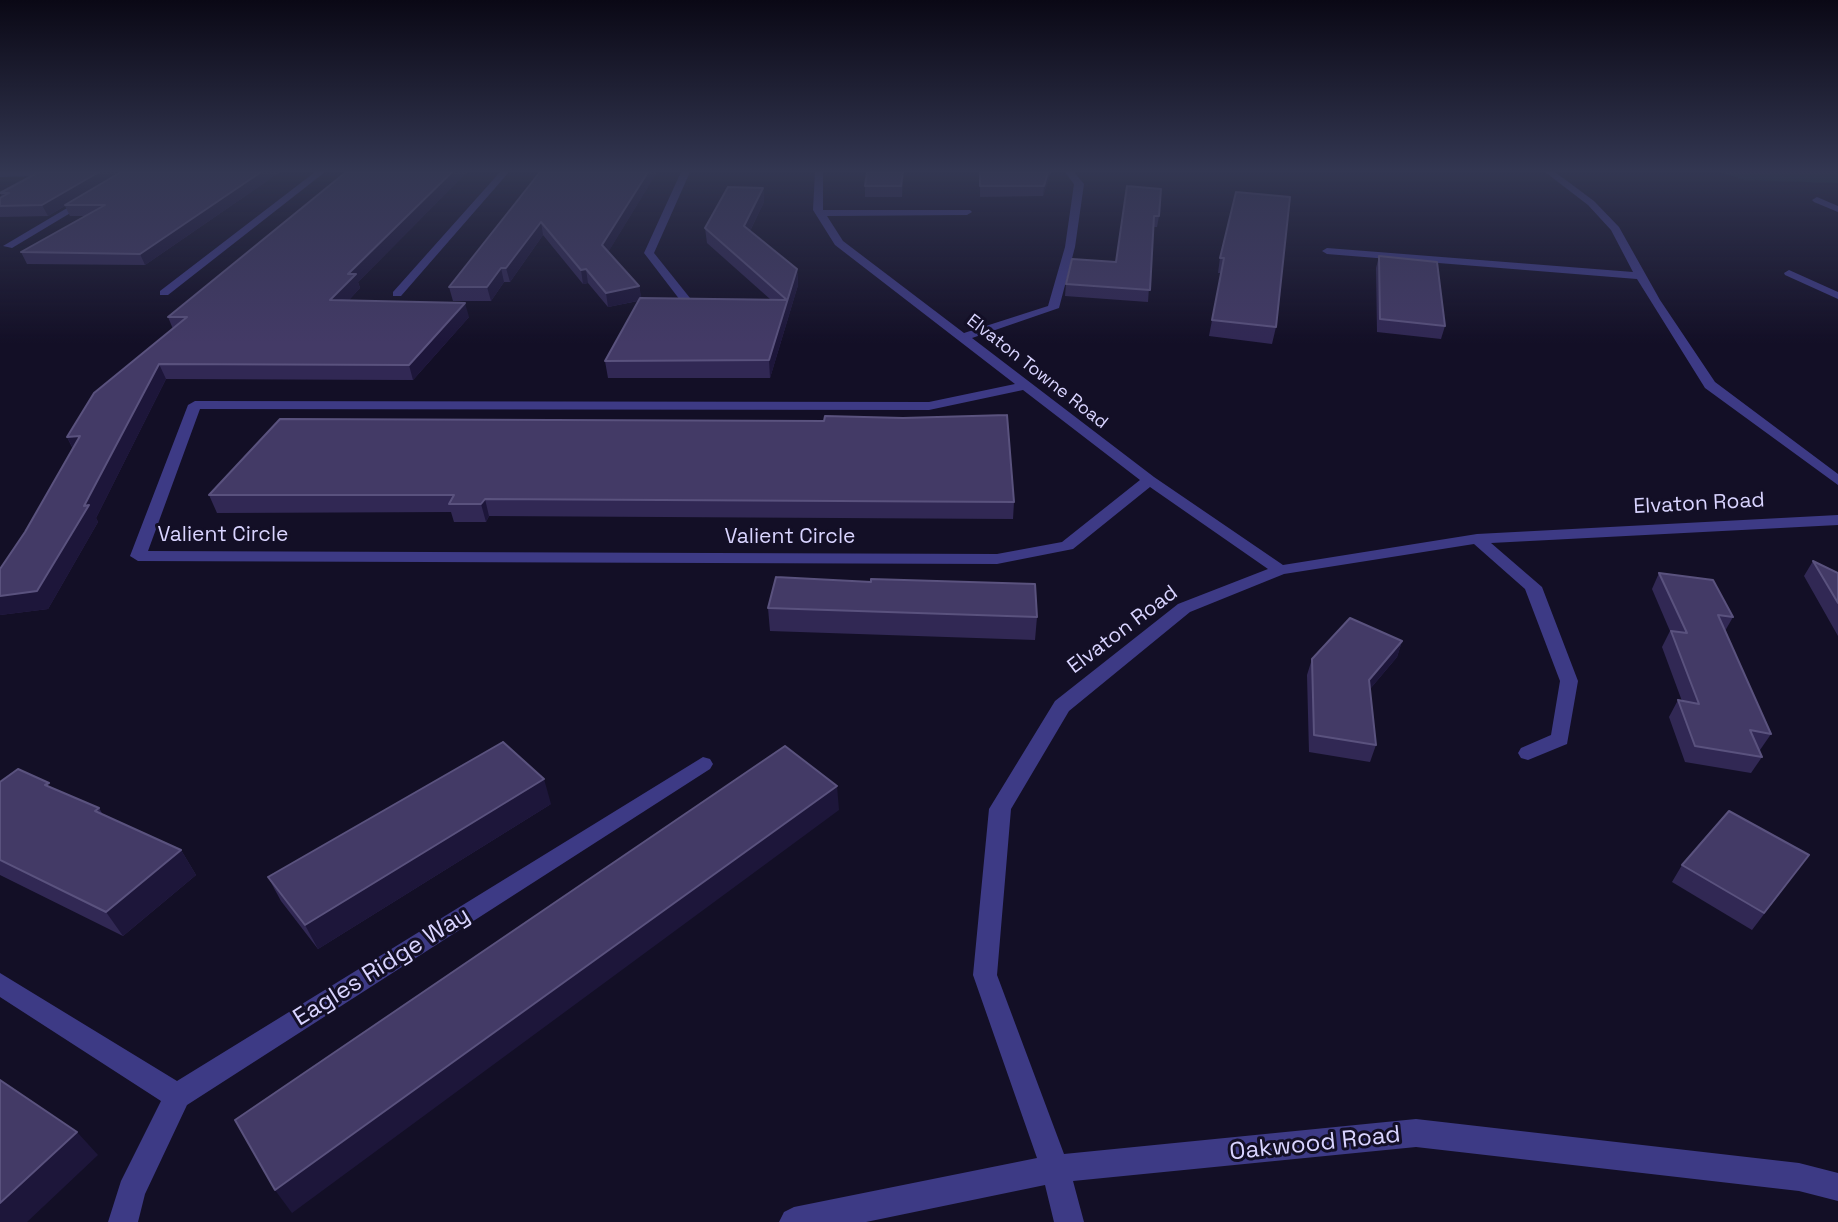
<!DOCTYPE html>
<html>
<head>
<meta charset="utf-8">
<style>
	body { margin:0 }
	canvas { display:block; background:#130f26 }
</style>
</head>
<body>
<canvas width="1838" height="1222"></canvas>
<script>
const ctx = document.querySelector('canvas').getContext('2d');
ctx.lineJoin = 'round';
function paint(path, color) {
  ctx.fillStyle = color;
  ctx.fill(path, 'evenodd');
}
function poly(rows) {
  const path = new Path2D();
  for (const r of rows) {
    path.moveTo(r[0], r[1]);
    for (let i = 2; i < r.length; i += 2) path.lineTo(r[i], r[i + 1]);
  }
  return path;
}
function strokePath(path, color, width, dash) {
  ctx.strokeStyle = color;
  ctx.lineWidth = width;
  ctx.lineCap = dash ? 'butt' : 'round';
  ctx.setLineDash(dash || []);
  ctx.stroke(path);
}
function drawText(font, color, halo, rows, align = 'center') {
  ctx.font = font + ' "Space Grotesk",sans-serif';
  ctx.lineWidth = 6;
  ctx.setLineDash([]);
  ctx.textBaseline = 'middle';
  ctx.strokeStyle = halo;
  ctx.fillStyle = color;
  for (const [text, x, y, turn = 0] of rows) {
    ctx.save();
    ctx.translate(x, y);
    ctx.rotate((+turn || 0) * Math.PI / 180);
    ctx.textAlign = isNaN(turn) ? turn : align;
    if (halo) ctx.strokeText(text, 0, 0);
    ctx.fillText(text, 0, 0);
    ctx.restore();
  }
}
const green = poly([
	[1720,172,1838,172,1838,183,1744,180]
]);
const minor = poly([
	[0,172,79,172,75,175,0,177,0,172],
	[315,172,325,172,168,295,160,295,160,291,315,172],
	[500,172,509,172,401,296,393,296,393,292,500,172],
	[681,172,690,172,654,253,690,298,684,301,680,300,644,253,681,172],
	[815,172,823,172,823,210,970,210,972,212,967,215,827,216,843,241,964,333,1048,306,1065,247,1074,184,1065,172,1074,172,1084,184,1075,247,1059,308,972,338,1154,477,1283,565,1477,534,1838,515,1838,525,1491,543,1542,587,1578,681,1567,744,1528,760,1521,758,1518,753,1521,748,1551,735,1560,681,1525,589,1474,544,1284,574,1190,612,1069,711,1011,809,997,975,1064,1154,1416,1119,1799,1163,1838,1173,1838,1201,1799,1191,1416,1147,1073,1181,1084,1222,1054,1222,1045,1185,866,1222,779,1222,784,1212,794,1207,1037,1158,973,975,989,809,1055,701,1178,604,1268,569,1150,487,1073,549,997,564,138,561,130,556,188,405,195,401,929,402,1015,384,835,245,813,210,815,172],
	[1023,390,1140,480,1062,542,997,554,148,551,200,409,929,410,1023,390],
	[1545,172,1555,172,1594,201,1619,227,1660,300,1715,382,1838,474,1838,485,1705,388,1637,279,1327,254,1322,251,1327,248,1633,272,1611,230,1588,205,1545,172],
	[1817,197,1838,206,1838,212,1814,202,1812,200,1817,197],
	[84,198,92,200,12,248,3,246,84,198],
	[1789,270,1838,292,1838,299,1785,275,1784,273,1789,270],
	[703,757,710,759,713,764,710,769,187,1105,145,1194,138,1222,108,1222,121,1181,161,1101,0,997,0,973,177,1081,703,757]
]);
const wall = poly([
	[39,172,280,172,145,265,27,264,21,252,85,216,70,216,65,206,48,216,0,217,0,198,2,197,0,193],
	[346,172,467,172,358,282,360,288,348,301,469,317,413,380,166,379,96,518,98,522,48,609,0,615,0,569,25,532,73,449,67,437,173,329,168,317],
	[540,172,657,172,608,252,639,286,641,298,770,299,707,243,705,228,763,188,764,202,750,231,797,269,798,285,770,378,608,378,605,361,638,301,608,307,588,283,583,284,543,235,510,282,504,282,491,301,453,301,449,287],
	[903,172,902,197,865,197,865,186],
	[980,172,1051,172,1043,196,980,197],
	[1127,186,1159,216,1157,227,1153,227,1148,302,1065,296,1066,284,1116,262],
	[1236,192,1276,327,1272,344,1209,336,1221,273,1218,273,1220,258],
	[1379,256,1445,326,1441,339,1377,332,1376,268],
	[280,419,1014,502,1013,519,489,516,486,522,454,522,451,512,217,513,209,495],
	[1813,561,1838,573,1838,636,1804,576],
	[1659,573,1733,617,1725,631,1771,734,1760,750,1758,750,1762,757,1751,773,1685,762,1669,717,1678,700,1682,701,1662,647,1670,631,1652,589],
	[871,582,1037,617,1035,640,770,631,768,608],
	[1402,641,1397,657,1370,689,1376,745,1370,762,1309,752,1307,675,1312,659],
	[0,782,52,788,99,808,103,815,181,850,196,875,123,936,0,875],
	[551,804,318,949,281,901,268,877],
	[1809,855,1752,930,1672,882,1682,865]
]);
const shadedWall = poly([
	[99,172,121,172,48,216,42,205],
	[261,172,280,172,145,265,140,254],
	[452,172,467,172,358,282,360,288,335,315,330,300,348,274],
	[648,172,657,172,604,259,602,245],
	[1048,172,1051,172,1043,196,1044,186],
	[763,188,764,202,745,241,744,226],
	[541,222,543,235,510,282,506,268],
	[501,268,504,282,491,301,487,287],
	[586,269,588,283,583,284,581,270],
	[797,269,798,285,770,378,769,360],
	[639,286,642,300,608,307,606,293],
	[465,303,469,317,413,380,409,365],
	[159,364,166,379,96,518,98,522,48,609,0,615,0,596],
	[80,436,76,454,67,437],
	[485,499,489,516,486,522,481,504],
	[1402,641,1397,657,1364,696,1369,680],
	[544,779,551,804,318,949,305,925],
	[837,786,839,810,292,1213,275,1190],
	[181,850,196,875,123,936,106,912],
	[77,1132,98,1155,27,1222,0,1222,0,1203]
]);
const building = poly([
	[39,172,99,172,42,205,0,206,0,198,9,193,0,193,39,172],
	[121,172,261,172,140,254,21,252,105,205,65,205,121,172],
	[346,172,452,172,348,274,356,274,330,300,465,303,409,365,159,364,84,506,89,505,37,591,0,596,0,569,25,532,80,436,67,437,94,393,187,317,168,317,346,172],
	[540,172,648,172,602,245,639,286,606,293,586,269,581,270,541,222,506,268,501,268,487,287,449,287,540,172],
	[867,172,903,172,901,186,865,186,867,172],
	[980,172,1048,172,1044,186,980,186,980,172],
	[1127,186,1161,189,1159,216,1154,216,1150,290,1066,284,1072,259,1116,262,1127,186],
	[728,187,763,188,744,226,797,269,769,360,605,361,640,298,787,300,705,228,728,187],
	[1236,192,1290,197,1276,327,1212,320,1224,258,1220,258,1236,192],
	[1379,256,1437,262,1445,326,1380,319,1379,256],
	[1007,415,1014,502,485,499,481,504,449,504,454,495,209,495,280,419,824,421,825,416,903,418,1007,415],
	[1813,561,1838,573,1838,603,1813,561],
	[1659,573,1713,580,1733,617,1718,615,1771,734,1750,730,1762,757,1695,746,1678,700,1699,704,1671,631,1687,633,1659,573],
	[776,577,871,582,871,579,1035,584,1037,617,768,608,776,577],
	[1350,618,1402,641,1369,680,1376,745,1314,735,1312,659,1350,618],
	[503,742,544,779,305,925,268,877,503,742],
	[785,746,837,786,275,1190,235,1120,785,746],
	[18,769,49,783,45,785,99,808,95,811,181,850,106,912,0,860,0,782,18,769],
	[1729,811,1809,855,1764,913,1682,865,1729,811],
	[0,1080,77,1132,0,1203,0,1080]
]);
const farStreetnames = [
	["Elvaton Towne Road",1037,372,38]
];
const streetNames = [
	["Elvaton Road",1699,504,-3],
	["Valient Circle",223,535],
	["Valient Circle",790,537],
	["Elvaton Road",1123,630,-37]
];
const nearStreetnames = [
	["Eagles Ridge Way",382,967,-32],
	["Oakwood Road",1315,1144,-6]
];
paint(green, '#12302f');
paint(minor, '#3d3a85');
paint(wall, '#312854');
paint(shadedWall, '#1d163a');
paint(building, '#433a66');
strokePath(building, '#5a527e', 2);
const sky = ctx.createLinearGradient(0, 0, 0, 343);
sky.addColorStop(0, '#0a0815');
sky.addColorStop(0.5, '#333752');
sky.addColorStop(1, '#33375200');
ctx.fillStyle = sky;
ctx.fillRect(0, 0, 1838, 343);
drawText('18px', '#d9d4ff', '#130f26', farStreetnames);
drawText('21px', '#d9d4ff', '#130f26', streetNames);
drawText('24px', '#d9d4ff', '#130f26', nearStreetnames);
</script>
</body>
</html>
